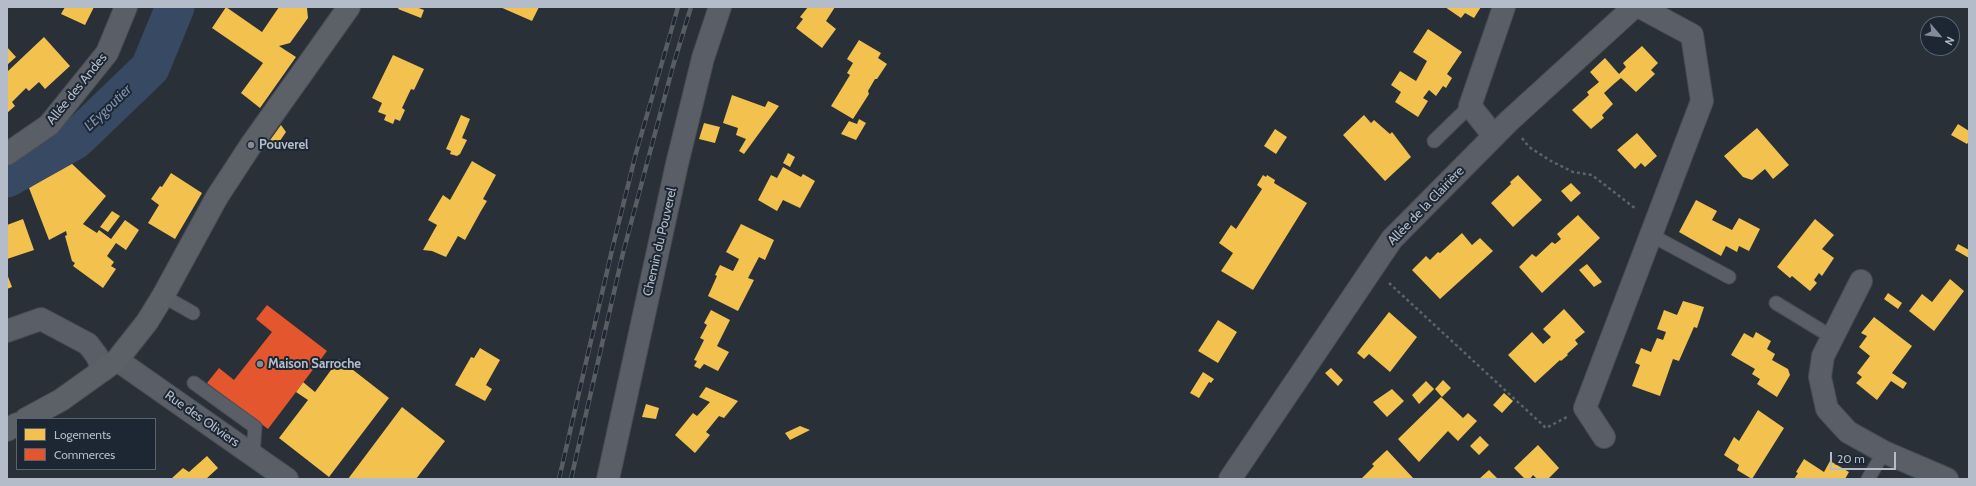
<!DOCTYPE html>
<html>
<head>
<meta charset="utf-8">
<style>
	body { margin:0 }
	#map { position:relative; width:1976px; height:486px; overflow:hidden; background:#2a3038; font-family:Cabin,sans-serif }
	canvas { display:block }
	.frame { position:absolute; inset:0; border:8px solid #b4bcc9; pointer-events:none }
	.legend { position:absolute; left:16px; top:418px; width:140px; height:52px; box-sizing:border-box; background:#1d2633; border:1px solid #59626f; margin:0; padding:5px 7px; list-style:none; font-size:12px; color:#b4bcc9 }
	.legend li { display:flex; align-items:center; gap:8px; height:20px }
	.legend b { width:20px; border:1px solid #59626f }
	.north { position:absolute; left:1920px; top:16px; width:40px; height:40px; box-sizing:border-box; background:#1d2633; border:1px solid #59626f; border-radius:50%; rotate:118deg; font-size:11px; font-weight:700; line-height:16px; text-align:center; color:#b4bcc9 }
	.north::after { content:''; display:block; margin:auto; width:14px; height:18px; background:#848b96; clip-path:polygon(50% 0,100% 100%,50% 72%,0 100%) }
	.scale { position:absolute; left:1830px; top:452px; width:66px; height:18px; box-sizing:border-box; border:2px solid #b4bcc9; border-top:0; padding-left:5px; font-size:12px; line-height:14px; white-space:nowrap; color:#b4bcc9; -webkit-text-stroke:3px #1d2633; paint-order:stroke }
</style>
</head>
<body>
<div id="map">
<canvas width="1976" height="486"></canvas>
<div class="frame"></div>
<ul class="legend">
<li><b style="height:11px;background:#f2c14e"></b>Logements</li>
<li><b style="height:11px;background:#e4572e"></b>Commerces</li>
</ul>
<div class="north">N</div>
<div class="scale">20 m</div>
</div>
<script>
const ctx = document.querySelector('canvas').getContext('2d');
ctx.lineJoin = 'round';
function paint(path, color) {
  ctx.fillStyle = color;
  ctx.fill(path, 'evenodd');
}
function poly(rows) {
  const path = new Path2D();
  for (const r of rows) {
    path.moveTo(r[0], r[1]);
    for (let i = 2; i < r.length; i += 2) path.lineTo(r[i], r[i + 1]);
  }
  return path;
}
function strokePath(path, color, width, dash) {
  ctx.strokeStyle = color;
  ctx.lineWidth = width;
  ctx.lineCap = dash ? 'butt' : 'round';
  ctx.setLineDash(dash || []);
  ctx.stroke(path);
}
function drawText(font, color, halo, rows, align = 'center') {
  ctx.font = font + ' Cabin,sans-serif';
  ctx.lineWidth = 4;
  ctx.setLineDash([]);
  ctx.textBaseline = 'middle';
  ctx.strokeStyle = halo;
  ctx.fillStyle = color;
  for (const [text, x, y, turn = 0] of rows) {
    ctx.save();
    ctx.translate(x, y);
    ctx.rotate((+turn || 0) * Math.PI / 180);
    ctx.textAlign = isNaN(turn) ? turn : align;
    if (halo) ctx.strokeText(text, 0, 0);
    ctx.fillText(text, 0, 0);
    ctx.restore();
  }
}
const homes = poly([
	[65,7,94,7,85,25,61,14],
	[226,7,262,32,279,7,307,8,308,18,290,43,279,46,296,57,260,108,241,93,263,63,212,28],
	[399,7,416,7,424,10,421,18,398,9],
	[500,7,539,7,532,21],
	[808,7,835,7,826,21,836,29,822,48,796,28,803,19,800,17],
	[1445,7,1481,7,1474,18,1465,13,1461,18],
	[1428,29,1462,52,1447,74,1452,78,1446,88,1443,86,1436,96,1429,90,1423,98,1428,101,1418,117,1395,102,1401,92,1391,85,1400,71,1416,81,1427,61,1413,52],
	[44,37,70,66,45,89,39,82,29,91,26,88,12,102,15,106,7,113,7,72],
	[859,40,881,53,878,58,887,64,877,79,875,79,868,91,869,94,853,119,831,106,850,75,847,73,853,63,847,59],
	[1642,46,1658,63,1651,70,1655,74,1636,92,1621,78,1615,83,1604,93,1613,104,1602,115,1604,118,1591,129,1572,110,1589,95,1587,92,1599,82,1590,72,1605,58,1619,74,1626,67,1623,63],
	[7,47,16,57,7,65],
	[393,55,424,69,414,90,411,89,402,108,405,110,400,121,395,119,393,124,384,120,386,115,378,112,382,103,372,98],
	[732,95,765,107,768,101,779,106,744,154,739,151,746,139,736,135,738,128,723,123],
	[461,115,470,119,462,138,467,140,460,154,457,156,450,154,451,151,446,149],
	[1364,115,1371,123,1374,120,1390,134,1392,132,1411,157,1385,181,1343,135],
	[859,119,866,123,856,140,841,134,849,121,857,124],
	[704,123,720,127,715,143,699,139],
	[1958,124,1969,131,1969,141,1967,144,1951,135],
	[281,125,286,132,275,148,268,143],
	[1757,128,1789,165,1773,179,1765,169,1752,180,1743,177,1724,156],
	[1275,129,1287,137,1276,154,1264,146],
	[1637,133,1657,156,1645,167,1641,163,1635,169,1617,150],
	[788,153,795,157,790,167,783,163],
	[472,161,496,175,483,199,487,201,481,211,465,240,458,236,446,257,432,251,423,250,437,225,428,220,443,195,450,200],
	[70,162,106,196,83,224,97,233,99,230,111,239,125,220,139,230,126,250,116,243,107,256,114,262,111,266,116,269,103,288,73,266,75,263,72,261,65,236,67,235,66,231,49,240,29,188],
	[783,167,801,177,803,174,815,181,800,208,783,200,777,211,758,200,771,175,777,178],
	[171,173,202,193,175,239,148,223,159,205,151,199,160,186,162,187],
	[1263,175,1266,177,1267,175,1275,180,1274,183,1307,203,1253,290,1221,271,1233,253,1219,243,1231,225,1236,229,1262,189,1257,185],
	[1518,175,1542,200,1513,227,1491,203,1511,184,1510,182],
	[1571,183,1581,193,1571,202,1561,191],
	[1696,200,1717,211,1712,220,1732,230,1739,218,1760,229,1749,251,1739,246,1737,252,1726,246,1721,256,1679,232],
	[112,211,120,216,108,232,100,227],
	[1578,215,1600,238,1542,293,1519,267,1532,254,1536,257,1552,242,1555,244,1561,239,1557,234],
	[23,219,34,250,7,259,7,225],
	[1815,219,1834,235,1822,249,1834,258,1822,276,1819,273,1814,280,1817,283,1810,291,1792,276,1790,278,1777,267],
	[741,224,774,240,765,260,759,257,748,278,754,280,738,311,708,296,717,276,715,275,720,265,733,271,739,259,726,252],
	[1462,233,1472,245,1480,238,1493,251,1440,299,1412,270,1426,256,1430,260,1438,252,1440,253],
	[1958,244,1969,250,1969,258,1955,250],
	[1587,264,1602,282,1594,287,1579,270],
	[7,274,12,287,7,289],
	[1950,279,1964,291,1934,331,1909,311,1922,294,1932,302],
	[1888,293,1902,303,1898,309,1884,299],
	[1683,301,1704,307,1697,328,1694,327,1679,361,1673,359,1660,396,1632,386,1640,365,1635,363,1641,348,1651,352,1657,338,1663,340,1666,332,1657,329,1664,310,1677,315],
	[1564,309,1585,332,1575,340,1578,344,1567,354,1568,355,1561,361,1560,360,1535,383,1508,355,1532,332,1543,344,1551,337,1543,329],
	[711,310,730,320,717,346,729,352,718,371,704,364,700,369,694,366,697,361,694,360,704,340,700,338,707,325,704,323],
	[1389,312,1417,337,1390,372,1369,354,1364,359,1357,353],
	[1874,317,1912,346,1892,373,1907,383,1903,389,1891,381,1877,400,1856,383,1862,377,1857,373,1870,356,1859,347,1867,336,1861,333],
	[1218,320,1237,332,1218,363,1198,351],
	[1756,332,1771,341,1767,349,1775,354,1772,360,1788,369,1790,375,1777,397,1757,384,1760,379,1752,374,1755,369,1731,355,1744,333,1753,338],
	[480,348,500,360,486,385,492,389,485,401,455,385,471,357,474,358],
	[339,359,389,398,329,477,279,438,308,400,296,392,303,382,315,392],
	[1331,368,1343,380,1338,386,1325,373],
	[1203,372,1214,379,1211,383,1209,382,1199,398,1190,393],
	[1443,380,1451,388,1442,397,1435,389],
	[1426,381,1434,389,1419,404,1412,395],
	[706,387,738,401,724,418,719,416,706,432,710,435,695,453,675,435,693,413,697,416,710,402,699,397],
	[1392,389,1404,401,1387,417,1373,402],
	[1504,393,1513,401,1502,413,1493,405],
	[1441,397,1463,418,1468,413,1477,421,1458,441,1448,431,1419,462,1398,439],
	[646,404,659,408,656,419,642,417],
	[402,407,445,441,416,479,348,479],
	[1758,410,1784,428,1752,479,1737,470,1739,465,1724,455,1734,437,1739,441],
	[800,426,810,430,790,440,785,433],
	[1480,436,1489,445,1479,455,1470,446],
	[1538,445,1559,468,1548,479,1537,479,1533,475,1530,479,1525,479,1514,468],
	[1387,450,1414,479,1361,479,1374,466,1372,464],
	[207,456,218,468,206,479,171,479,183,468,189,472],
	[1804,459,1824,472,1830,461,1849,472,1845,479,1794,479,1798,473,1796,472],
	[1489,470,1498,479,1479,479]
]);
const shops = poly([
	[267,305,327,351,268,429,207,383,219,368,234,380,272,332,256,319]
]);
const river = poly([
	[7,178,75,140,150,68,175,7]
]);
const path = poly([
	[1522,138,1529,147,1551,161,1573,172,1592,175,1636,209],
	[1389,283,1546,428,1567,417]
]);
const service = poly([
	[1434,141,1470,106],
	[1651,235,1729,277],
	[163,296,193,313],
	[1776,303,1832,337],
	[194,383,255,427,253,455],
	[1868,479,1884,452]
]);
const minor = poly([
	[1494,136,1470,106,1504,7],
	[7,154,49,125,107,53,126,7],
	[1861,281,1823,356,1820,377,1827,409,1848,432,1884,452,1947,479],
	[7,331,41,319,88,344,97,356,103,370],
	[117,360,287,479],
	[1604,437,1585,408,1702,101,1692,35,1640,7],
	[608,479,677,164,703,58,720,7],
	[1230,479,1392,239,1509,121,1634,7]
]);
const primary = poly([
	[26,419,61,400,117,360,147,322,163,296,217,197,251,145,349,7],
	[7,430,17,424]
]);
const rail = poly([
	[559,479,612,250,636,153,678,7],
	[571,479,623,253,673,66,691,7]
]);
const markers = [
	[251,145,4,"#848b96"],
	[260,364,4,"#848b96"]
];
const streetNames = [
	["Allée des Andes",77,89,-51],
	["Allée de la Clairière",1426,206,-46],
	["Chemin du Pouverel",660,242,-77],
	["Rue des Oliviers",202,419,35]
];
const poiNames = [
	["Pouverel",259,145],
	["Maison Sarroche",268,364]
];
const waterNames = [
	["L'Eygoutier",108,108,-44]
];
paint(homes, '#f2c14e');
paint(shops, '#e4572e');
strokePath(river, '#384963', 39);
strokePath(service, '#484c53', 15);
strokePath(minor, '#484c53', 24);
strokePath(primary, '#484c55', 24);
strokePath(path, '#5d636a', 2.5, [3, 3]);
strokePath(service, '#5a5e66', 13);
strokePath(minor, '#5a5e66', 22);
strokePath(primary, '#5c6168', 22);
strokePath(rail, '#595d64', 4.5);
strokePath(rail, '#1d2633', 3, [9]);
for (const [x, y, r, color] of markers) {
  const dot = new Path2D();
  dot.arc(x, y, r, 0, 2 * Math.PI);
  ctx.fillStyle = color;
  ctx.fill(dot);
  strokePath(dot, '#1d2633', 1.5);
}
drawText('13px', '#b4bcc9', '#1d2633', streetNames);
drawText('bold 13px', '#b4bcc9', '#1d2633', poiNames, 'left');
drawText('italic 14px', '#7c92b1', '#1d2633', waterNames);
</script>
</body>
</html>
